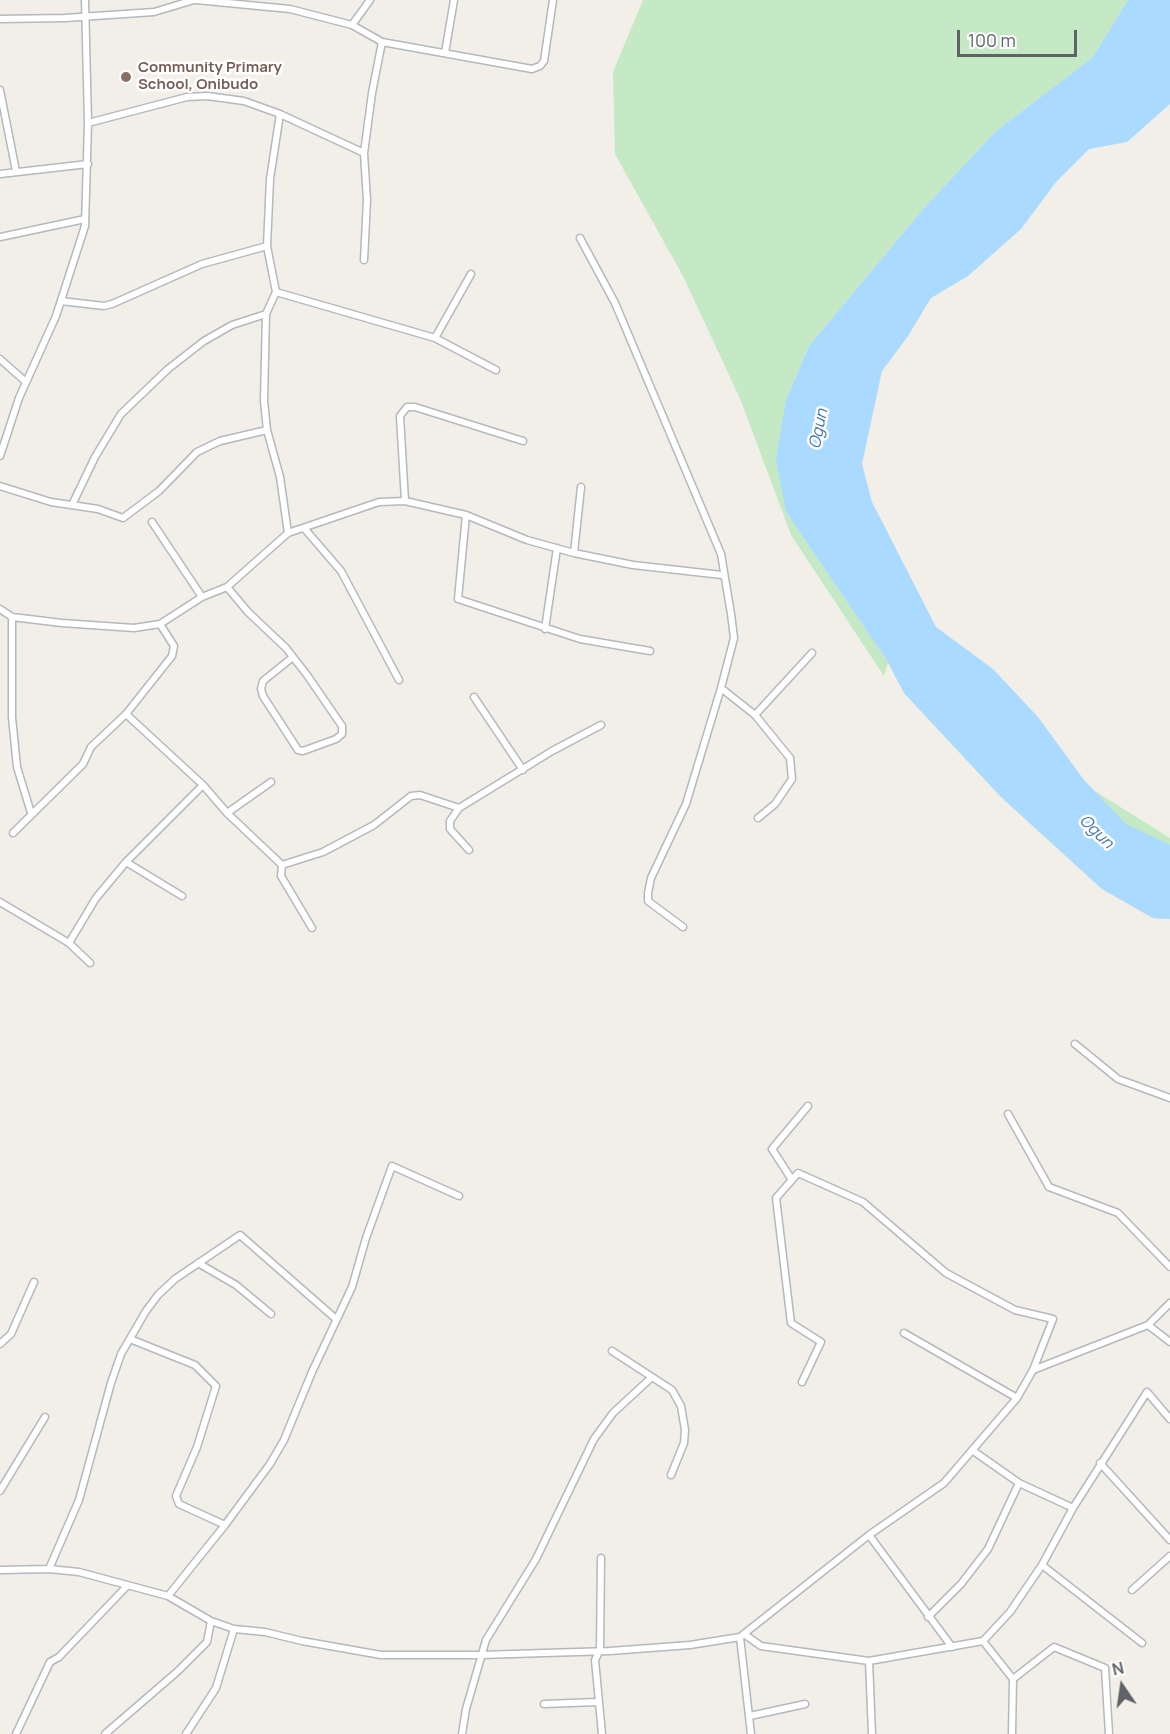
<!DOCTYPE html>
<html>
<head>
<meta charset="utf-8">
<style>
	body { margin:0 }
	#map { position:relative; width:1170px; height:1734px; overflow:hidden; background:#f1efe8; font-family:Manrope,sans-serif }
	canvas { display:block }
	.north { position:absolute; left:1092px; top:1656px; width:60px; height:60px; -webkit-text-stroke:4px #fff; paint-order:stroke; rotate:347deg; font-size:16px; font-weight:700; line-height:24px; text-align:center; color:#5f6368 }
	.north::after { content:''; display:block; margin:auto; width:21px; height:27px; background:#5f6368; clip-path:polygon(50% 0,100% 100%,50% 72%,0 100%) }
	.scale { position:absolute; left:957px; top:30px; width:120px; height:27px; box-sizing:border-box; border:3px solid #5f6368; border-top:0; padding-left:8px; font-size:18px; line-height:21px; white-space:nowrap; color:#5f6368; -webkit-text-stroke:4px #fff; paint-order:stroke }
</style>
</head>
<body>
<div id="map">
<canvas width="1170" height="1734"></canvas>
<div class="north">N</div>
<div class="scale">100 m</div>
</div>
<script>
const ctx = document.querySelector('canvas').getContext('2d');
ctx.lineJoin = 'round';
function paint(path, color) {
  ctx.fillStyle = color;
  ctx.fill(path, 'evenodd');
}
function poly(rows) {
  const path = new Path2D();
  for (const r of rows) {
    path.moveTo(r[0], r[1]);
    for (let i = 2; i < r.length; i += 2) path.lineTo(r[i], r[i + 1]);
  }
  return path;
}
function strokePath(path, color, width, dash) {
  ctx.strokeStyle = color;
  ctx.lineWidth = width;
  ctx.lineCap = dash ? 'butt' : 'round';
  ctx.setLineDash(dash || []);
  ctx.stroke(path);
}
function drawText(font, color, halo, rows, align = 'center') {
  ctx.font = font + ' Manrope,sans-serif';
  ctx.lineWidth = 5;
  ctx.setLineDash([]);
  ctx.textBaseline = 'middle';
  ctx.strokeStyle = halo;
  ctx.fillStyle = color;
  for (const [text, x, y, turn = 0] of rows) {
    ctx.save();
    ctx.translate(x, y);
    ctx.rotate((+turn || 0) * Math.PI / 180);
    ctx.textAlign = isNaN(turn) ? turn : align;
    if (halo) ctx.strokeText(text, 0, 0);
    ctx.fillText(text, 0, 0);
    ctx.restore();
  }
}
const green = poly([
	[643,0,1128,0,1092,58,996,131,924,208,809,346,786,400,786,512,888,662,1170,838,1170,919,1153,918,1102,889,1001,797,904,693,888,663,884,676,791,535,741,401,684,278,615,154,613,72]
]);
const water = poly([
	[1128,0,1170,0,1170,104,1127,142,1089,149,1056,182,1021,229,968,276,931,298,908,336,882,371,862,464,872,502,936,627,993,669,1038,717,1084,780,1126,824,1170,845,1170,919,1153,918,1102,889,1001,797,904,693,888,662,786,512,776,459,786,400,809,346,924,208,996,131,1092,58]
]);
const minor = poly([
	[196,0,290,9,352,25,382,42,532,69,540,66,544,61,553,0],
	[0,19,65,18,154,12,194,0],
	[352,25,370,0],
	[445,53,454,0],
	[0,90,16,171],
	[280,114,270,179,267,246,276,292,266,314,264,401,267,430,280,477,288,533],
	[88,123,187,97,207,96,244,101,280,114,364,153],
	[0,174,88,164],
	[0,237,85,219],
	[580,238,615,303,721,554,731,614,734,638,721,688,686,804,651,878,648,893,648,901,683,927],
	[364,260,367,200,364,153,372,93,382,42],
	[276,292,435,338,496,370],
	[61,301,104,306,112,304,202,264,267,246],
	[435,338,471,274],
	[0,359,26,382],
	[0,456,19,398,56,316,85,226,88,123,85,0],
	[0,486,51,502,98,509,123,518,159,491,197,452,220,441,267,430],
	[405,501,400,416,407,407,415,407,523,441],
	[72,505,95,457,121,414,168,369,204,341,232,325,266,314],
	[466,515,458,599,580,639,650,651],
	[152,522,202,597],
	[304,528,341,571,399,680],
	[574,553,581,487],
	[227,587,248,612,286,648,307,675,342,726,342,734,336,739,303,751,298,750,263,696,261,689,263,681,293,657],
	[0,609,12,617,62,623,134,628,160,624,202,597,227,587,288,533,379,502,405,501,466,515,527,540,574,553,633,565,722,575],
	[12,617,12,717,17,767,31,813],
	[545,629,557,548],
	[721,688,755,715,790,758,792,779,775,804,758,818],
	[474,697,523,770],
	[126,714,203,785,227,813,282,865],
	[755,715,812,653],
	[227,813,271,782],
	[13,833,83,764,91,747,126,714,172,656,174,646,160,624],
	[469,850,450,829,450,821,459,808,552,751,601,725],
	[126,862,182,896],
	[282,865,323,852,374,825,411,796,420,795,459,808],
	[282,865,281,876,312,928],
	[0,902,69,943,90,963],
	[69,943,96,898,126,862,203,785],
	[1075,1044,1118,1079,1170,1098],
	[1008,1114,1049,1187,1118,1213,1170,1267],
	[792,1180,772,1149,808,1106],
	[198,1263,236,1285,271,1314],
	[1148,1325,1170,1342],
	[904,1333,1017,1398],
	[130,1339,195,1365,216,1386,197,1447,176,1496,179,1504,225,1525],
	[0,1344,11,1334,34,1282],
	[612,1351,672,1390,681,1406,685,1430,684,1443,671,1475],
	[1033,1370,1148,1325,1170,1303],
	[972,1450,1019,1483,1073,1508],
	[1100,1463,1170,1540],
	[0,1491,45,1417],
	[869,1535,952,1647],
	[601,1558,600,1650,595,1660,602,1734],
	[1042,1565,1142,1643],
	[49,1569,79,1500,111,1383,121,1354,146,1311,158,1295,175,1279,240,1235,336,1319],
	[0,1570,49,1569,79,1572,168,1596,211,1621,234,1629,265,1632,302,1641,381,1655,480,1655,610,1651,690,1645,740,1637,869,1535,944,1483,1017,1398,1033,1370,1053,1319,1015,1310,946,1273,863,1202,798,1173,776,1198,791,1323,821,1342,802,1382],
	[1132,1590,1170,1556],
	[168,1596,225,1525,270,1464,284,1440,312,1372,352,1287,366,1238,392,1166,459,1196],
	[928,1617,961,1584,988,1549,1019,1483],
	[744,1634,761,1646,869,1661,983,1641,1010,1612,1042,1565,1073,1508,1147,1392,1170,1419],
	[740,1637,751,1734],
	[983,1641,1013,1679,1012,1734],
	[869,1661,872,1734],
	[1013,1679,1054,1647,1105,1668,1109,1734],
	[544,1704,598,1702],
	[750,1716,805,1704],
	[16,1734,50,1662,59,1657,127,1586],
	[105,1734,178,1671,207,1642,211,1621],
	[186,1734,216,1688,234,1629],
	[462,1734,466,1709,486,1640,536,1559,594,1439,613,1413,652,1377]
]);
const markers = [
	[126,77,6,"#8d6e63"]
];
const educationNames = [
	["Community Primary",138,68],
	["School, Onibudo",138,85]
];
const waterNames = [
	["Ogun",819,429,-79],
	["Ogun",1096,832,44]
];
paint(green, '#c5e8c5');
paint(water, '#aadaff');
strokePath(minor, '#b5b8bc', 9);
strokePath(minor, '#fff', 6);
for (const [x, y, r, color] of markers) {
  const dot = new Path2D();
  dot.arc(x, y, r, 0, 2 * Math.PI);
  ctx.fillStyle = color;
  ctx.fill(dot);
  strokePath(dot, '#fff', 2);
}
drawText('bold 15px', '#785e54', '#fff', educationNames, 'left');
drawText('italic 16px', '#4174aa', '#fff', waterNames);
</script>
</body>
</html>
